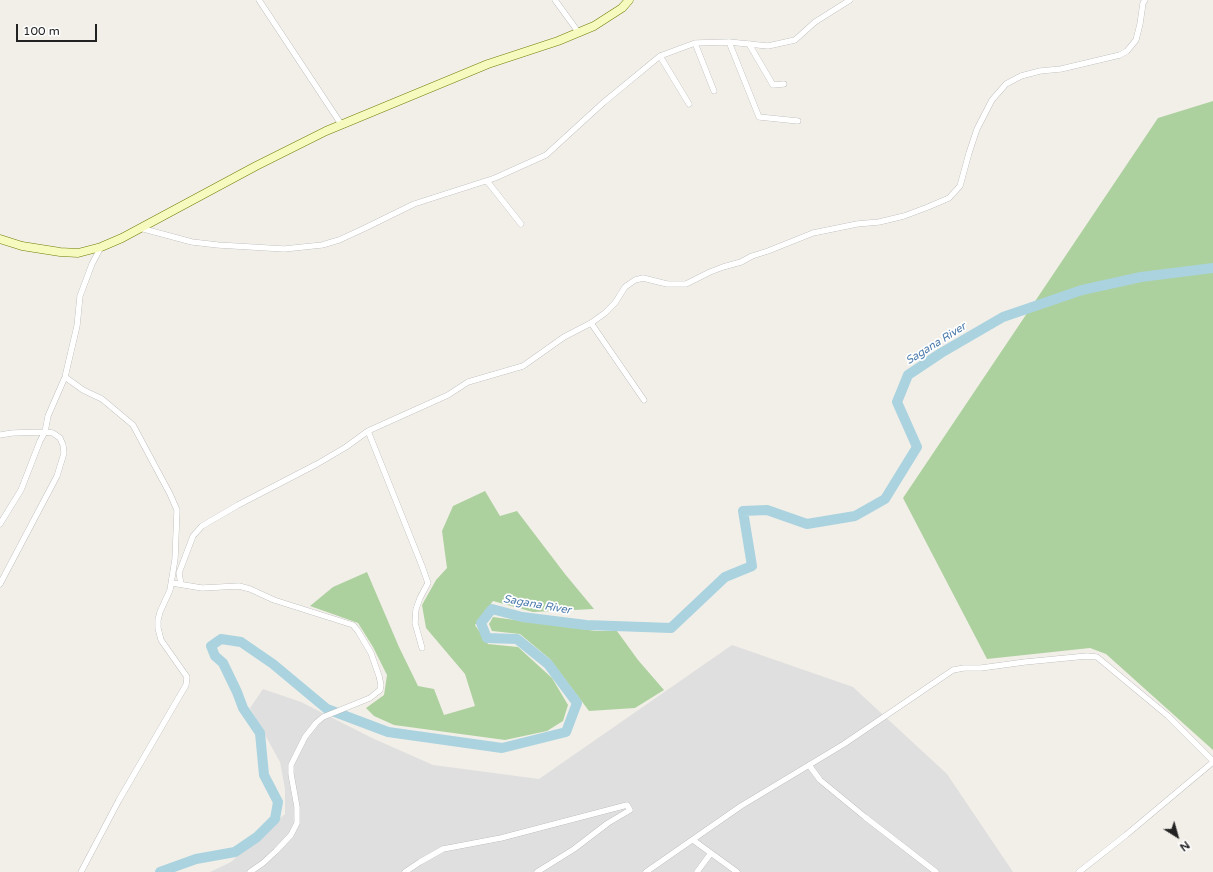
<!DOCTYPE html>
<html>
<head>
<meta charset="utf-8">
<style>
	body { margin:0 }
	#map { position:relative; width:1213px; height:872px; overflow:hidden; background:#f2efe9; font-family:"Varela Round",sans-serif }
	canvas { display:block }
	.north { position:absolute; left:1157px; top:816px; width:40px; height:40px; -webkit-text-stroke:3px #fff; paint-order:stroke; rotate:143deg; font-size:11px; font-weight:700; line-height:16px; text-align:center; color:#222 }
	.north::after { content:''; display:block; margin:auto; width:14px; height:18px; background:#222; clip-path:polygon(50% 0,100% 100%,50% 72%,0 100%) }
	.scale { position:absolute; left:16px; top:24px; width:81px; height:18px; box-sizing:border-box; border:2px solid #222; border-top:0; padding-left:5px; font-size:12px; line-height:14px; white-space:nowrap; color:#222; -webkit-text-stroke:3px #fff; paint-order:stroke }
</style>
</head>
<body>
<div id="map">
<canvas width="1213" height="872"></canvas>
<div class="north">N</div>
<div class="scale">100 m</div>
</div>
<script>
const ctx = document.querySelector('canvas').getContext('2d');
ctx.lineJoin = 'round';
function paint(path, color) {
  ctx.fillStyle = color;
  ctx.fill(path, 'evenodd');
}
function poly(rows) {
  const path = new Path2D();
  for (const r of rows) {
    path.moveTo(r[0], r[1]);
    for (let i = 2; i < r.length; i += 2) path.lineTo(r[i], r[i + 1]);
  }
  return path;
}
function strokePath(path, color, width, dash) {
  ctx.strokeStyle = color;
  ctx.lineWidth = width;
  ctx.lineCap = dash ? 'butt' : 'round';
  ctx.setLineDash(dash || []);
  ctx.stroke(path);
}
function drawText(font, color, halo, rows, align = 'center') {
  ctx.font = font + ' "Varela Round",sans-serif';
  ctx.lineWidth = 3.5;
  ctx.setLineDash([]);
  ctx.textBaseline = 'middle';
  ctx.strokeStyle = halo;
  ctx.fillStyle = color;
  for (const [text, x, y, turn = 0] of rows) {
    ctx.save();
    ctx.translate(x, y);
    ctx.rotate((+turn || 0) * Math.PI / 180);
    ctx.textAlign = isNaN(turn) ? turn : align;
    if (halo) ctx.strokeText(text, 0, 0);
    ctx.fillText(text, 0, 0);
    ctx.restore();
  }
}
const residential = poly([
	[732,645,853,687,947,774,1013,872,210,872,231,862,285,814,285,789,280,762,250,708,263,689,301,702,372,738,433,765,539,779]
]);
const forest = poly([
	[1213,101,1213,750,1106,654,1090,648,987,659,903,498,1158,118],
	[485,491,500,516,517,511,565,574,594,609,533,612,493,601,475,625,488,644,518,647,552,678,568,705,563,721,547,731,505,740,394,725,374,716,366,708,384,695,387,675,373,647,358,623,310,606,333,587,367,572,399,647,418,686,434,689,444,715,475,706,465,674,426,628,422,605,436,580,447,568,442,531,453,506],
	[493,617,596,631,617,631,638,660,664,690,635,708,589,711,550,659,520,634,492,631,489,624]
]);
const river = poly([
	[160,872,196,859,235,852,257,837,275,819,278,802,264,775,260,733,243,708,237,692,223,663,215,656,211,646,221,639,241,642,273,664,327,709,388,732,502,748,566,732,577,703,548,664,517,639,487,638,481,623,492,609,522,617,586,625,671,628,725,577,752,566,743,511,767,510,807,524,855,516,885,499,917,447,897,402,908,375,941,353,1003,317,1082,290,1141,277,1213,268]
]);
const street = poly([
	[259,0,341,124],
	[555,0,579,33],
	[729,42,759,117,798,121],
	[695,43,714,91],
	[749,44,773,85,784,84],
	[660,56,689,104],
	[487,181,521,224],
	[140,228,192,242,218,245,284,249,322,245,339,240,363,229,414,204,495,178,546,155,604,102,660,56,695,43,729,42,768,46,795,40,815,22,850,0],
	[591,323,644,400],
	[65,377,83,390,102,399,133,425,170,494,177,510,175,559,170,590,160,612,158,620,158,628,161,640,187,677,186,685,119,800,81,872],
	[368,431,422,566,428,583,420,598,416,609,415,623,422,648],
	[0,435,12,433,45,432,53,433,60,438,63,445,64,453,57,476,0,584],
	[0,524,21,490,40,441,45,432,48,416,65,377,77,326,80,296,92,264,101,247],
	[172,583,202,588,239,586,250,589,274,600,353,625,358,631,371,653,379,676,381,685,380,690,376,693,370,698,323,717,316,723,305,737,291,765,291,774,297,807,297,823,291,835,276,851,263,863,250,872],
	[181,584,179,573,193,536,202,526,238,505,317,464,346,447,368,431,448,395,468,382,523,366,564,337,591,323,605,313,615,303,625,287,635,280,643,278,667,284,686,284,710,272,723,267,741,262,752,256,768,251,813,233,857,224,879,222,904,216,928,207,949,198,960,186,969,153,977,129,992,100,1006,84,1021,76,1040,71,1061,69,1120,55,1127,51,1136,40,1140,24,1143,3,1145,0],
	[809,765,820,780,865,817,936,872],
	[693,840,737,872],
	[405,872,420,862,443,849,501,838,627,805,630,810,608,823,574,849,537,872],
	[646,872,741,806,844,744,953,670,964,668,981,668,1025,662,1087,656,1097,657,1168,716,1213,761],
	[697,872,711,853],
	[1079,872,1126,835,1213,762]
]);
const secondary = poly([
	[0,239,22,246,60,252,78,253,101,247,122,238,256,166,326,131,488,64,558,41,594,26,622,8,629,0]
]);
const waterNames = [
	["Sagana River",936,344,-32],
	["Sagana River",537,605,10]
];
paint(residential, '#e0dfdf');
paint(forest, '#add19e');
strokePath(river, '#aad3df', 10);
strokePath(street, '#a9a9a9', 6);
strokePath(secondary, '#707d05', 9);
strokePath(street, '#fff', 5.5);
strokePath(secondary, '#f7fabf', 8);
drawText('italic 11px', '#4a7aab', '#fff', waterNames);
</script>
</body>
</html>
